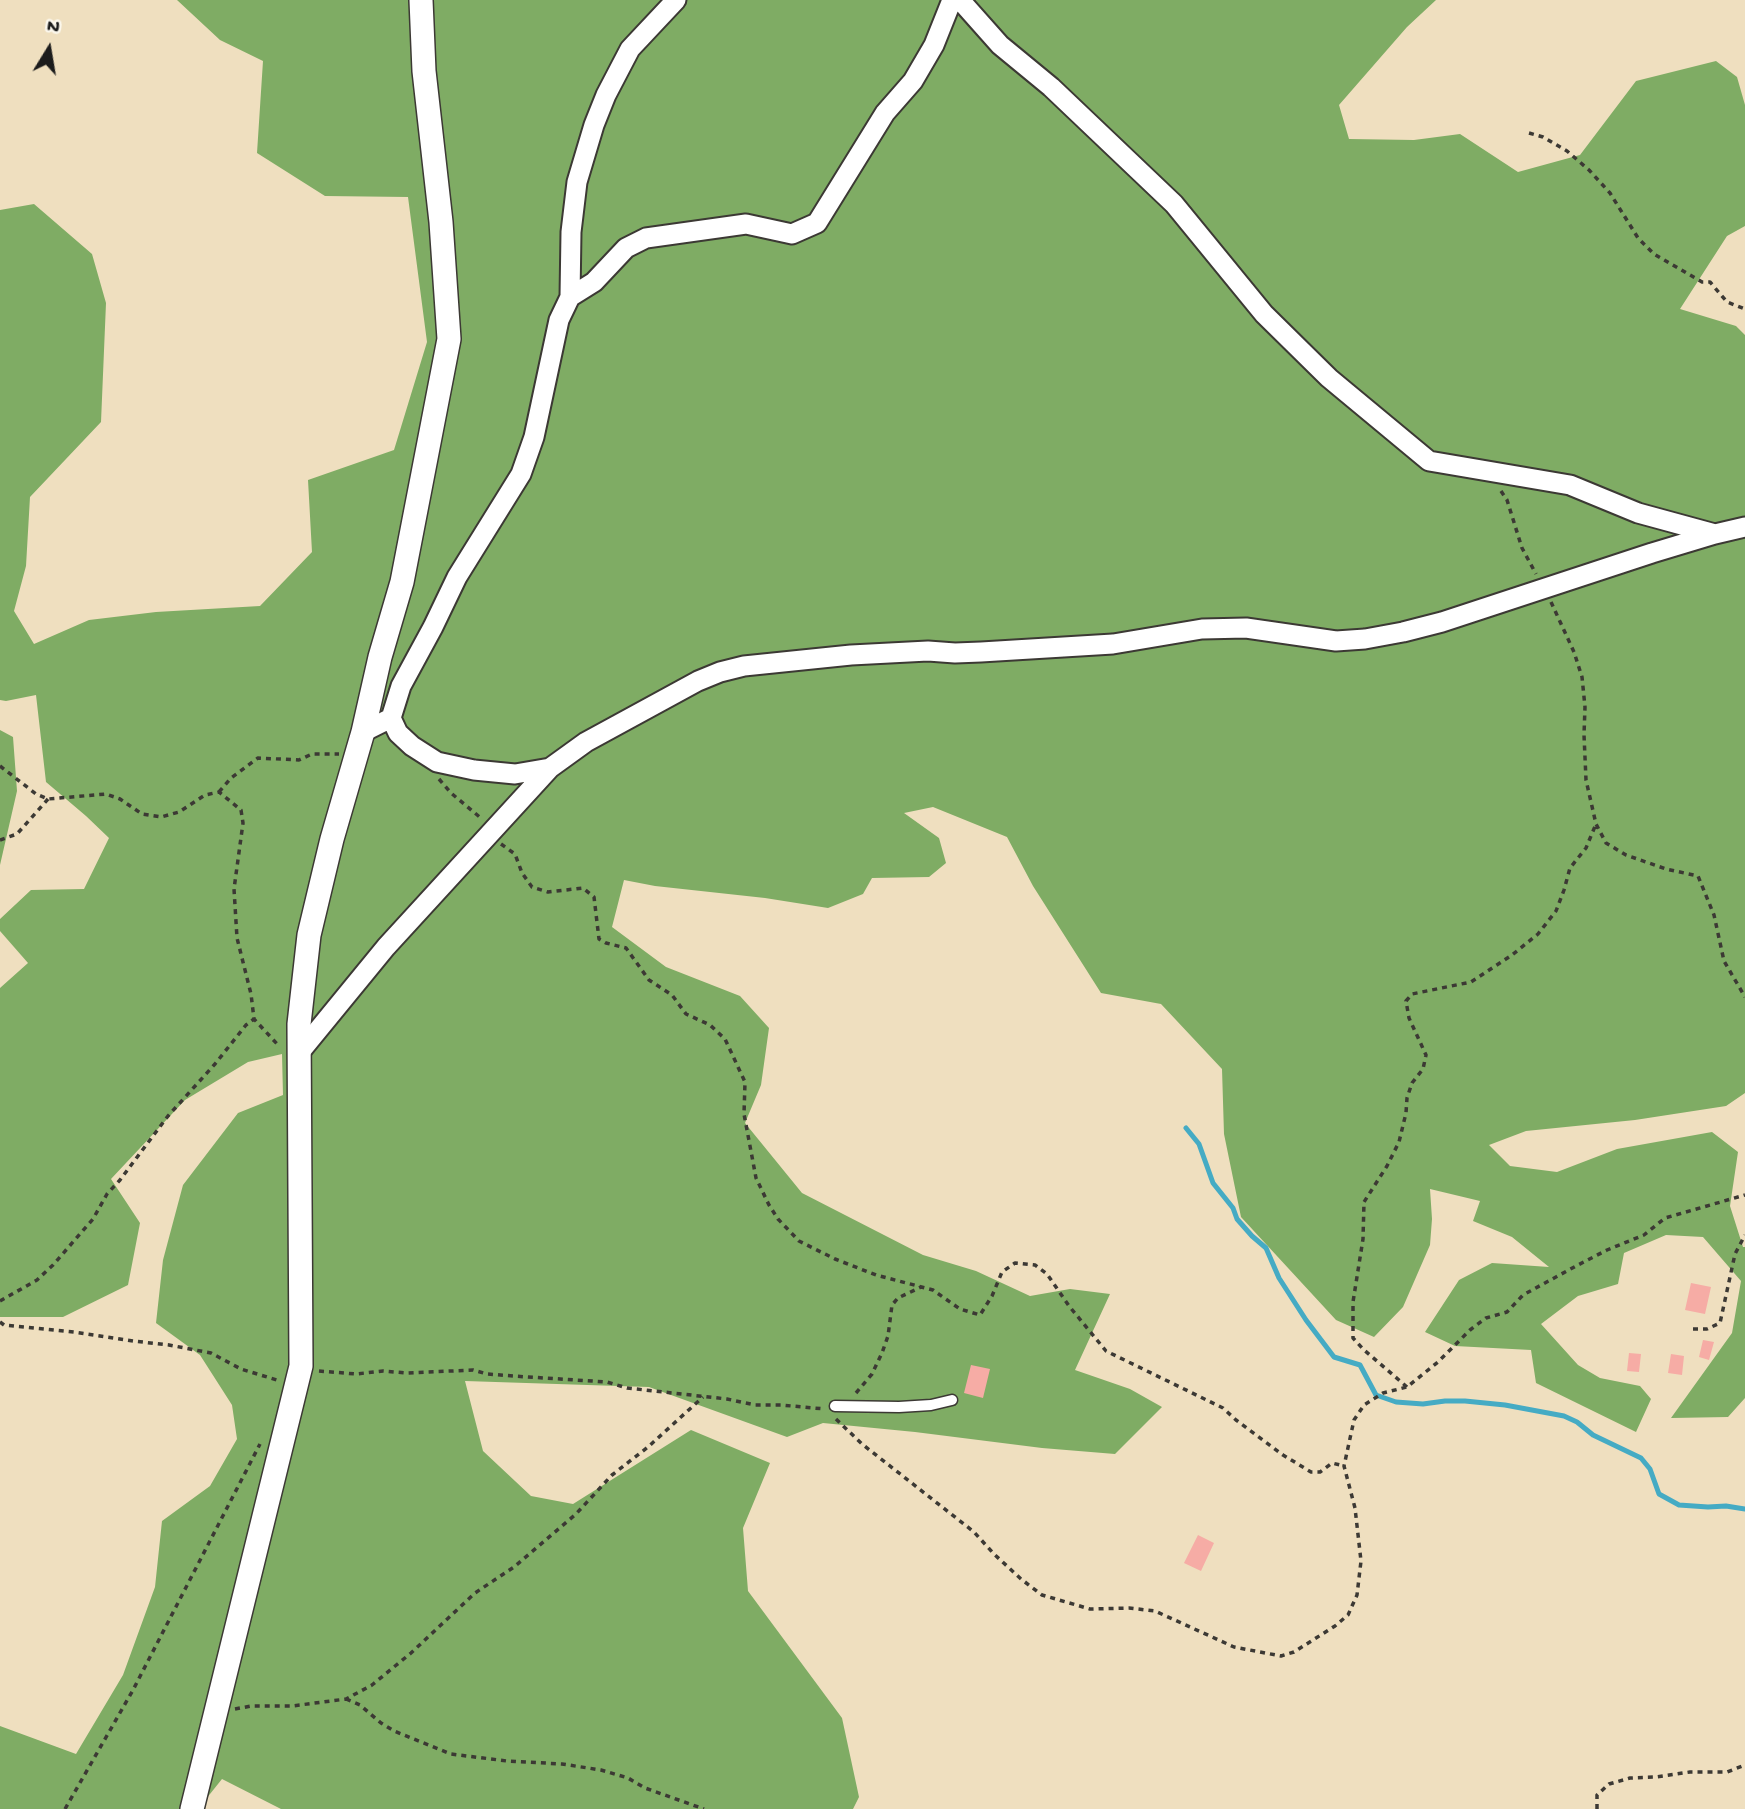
<!DOCTYPE html>
<html>
<head>
<meta charset="utf-8">
<style>
	body { margin:0 }
	#map { position:relative; width:1745px; height:1809px; overflow:hidden; background:#efdfbf; font-family:"Gochi Hand",sans-serif }
	canvas { display:block }
	.north { position:absolute; left:14px; top:14px; width:70px; height:70px; -webkit-text-stroke:5px #fbf7ec; paint-order:stroke; rotate:11deg; font-size:19px; font-weight:700; line-height:28px; text-align:center; color:#1c1c1c }
	.north::after { content:''; display:block; margin:auto; width:24px; height:32px; background:#1c1c1c; clip-path:polygon(50% 0,100% 100%,50% 72%,0 100%) }
</style>
</head>
<body>
<div id="map">
<canvas width="1745" height="1809"></canvas>
<div class="north">N</div>
</div>
<script>
const ctx = document.querySelector('canvas').getContext('2d');
ctx.lineJoin = 'round';
function paint(path, color) {
  ctx.fillStyle = color;
  ctx.fill(path, 'evenodd');
}
function poly(rows) {
  const path = new Path2D();
  for (const r of rows) {
    path.moveTo(r[0], r[1]);
    for (let i = 2; i < r.length; i += 2) path.lineTo(r[i], r[i + 1]);
  }
  return path;
}
function strokePath(path, color, width, dash) {
  ctx.strokeStyle = color;
  ctx.lineWidth = width;
  ctx.lineCap = dash ? 'butt' : 'round';
  ctx.setLineDash(dash || []);
  ctx.stroke(path);
}
const forest = poly([
	[177,0,1436,0,1407,27,1339,105,1349,139,1414,140,1460,134,1518,172,1580,155,1636,81,1716,61,1737,77,1745,105,1745,226,1727,236,1680,309,1736,326,1745,335,1745,1093,1726,1106,1635,1120,1526,1131,1489,1145,1510,1166,1557,1172,1617,1149,1712,1132,1738,1152,1730,1206,1743,1247,1745,1247,1745,1398,1728,1417,1671,1418,1732,1333,1741,1281,1703,1237,1666,1235,1624,1253,1618,1284,1578,1296,1541,1324,1578,1365,1600,1378,1640,1386,1651,1399,1636,1432,1536,1383,1531,1350,1455,1346,1425,1332,1459,1280,1492,1263,1549,1267,1512,1237,1473,1221,1480,1201,1430,1189,1432,1219,1430,1245,1403,1307,1374,1337,1336,1320,1241,1217,1224,1134,1222,1069,1161,1004,1101,993,1033,886,1007,837,933,807,904,813,939,838,946,863,929,877,872,878,863,894,828,908,765,898,655,886,624,880,612,927,666,967,740,996,769,1028,761,1085,745,1123,802,1193,923,1255,976,1271,1030,1296,1070,1289,1110,1294,1075,1370,1130,1389,1162,1407,1115,1454,1042,1448,915,1432,823,1423,787,1437,649,1387,465,1381,483,1451,531,1496,573,1504,691,1430,770,1463,743,1528,748,1591,842,1718,859,1797,853,1809,281,1809,222,1779,198,1809,0,1809,0,1726,76,1754,123,1675,155,1587,162,1521,210,1486,237,1439,232,1405,200,1355,156,1323,163,1260,183,1185,238,1113,283,1095,282,1054,248,1062,185,1100,111,1179,140,1223,128,1285,63,1317,0,1317,0,988,28,963,0,931,0,919,31,890,84,889,109,838,86,816,46,782,36,695,6,701,0,700,0,210,34,204,92,254,106,303,101,422,30,497,26,566,14,611,34,644,89,620,156,612,260,606,312,552,308,480,394,450,427,342,408,197,325,196,257,153,263,61,220,40],
	[0,730,13,737,17,791,0,865]
]);
const stream = poly([
	[1186,1128,1199,1144,1213,1183,1233,1208,1237,1219,1252,1236,1266,1248,1279,1278,1306,1320,1334,1357,1360,1365,1376,1395,1396,1402,1423,1404,1445,1401,1465,1401,1505,1405,1564,1416,1577,1422,1593,1435,1641,1458,1650,1469,1659,1494,1679,1505,1708,1507,1726,1506,1745,1509]
]);
const building = poly([
	[1691,1283,1711,1287,1705,1314,1685,1310],
	[1703,1340,1714,1342,1709,1360,1699,1357],
	[1629,1353,1641,1354,1639,1372,1627,1371],
	[1671,1354,1684,1356,1682,1375,1668,1373],
	[971,1365,990,1369,983,1398,964,1393],
	[1198,1535,1214,1543,1201,1571,1184,1563]
]);
const path = poly([
	[1529,133,1543,137,1567,151,1589,170,1610,193,1638,238,1654,254,1702,282,1710,282,1727,302,1745,309],
	[1501,491,1507,500,1522,548,1536,574],
	[1551,602,1574,652,1582,677,1585,707,1584,735,1586,780,1596,824,1606,843,1626,855,1666,869,1698,876,1714,915,1724,961,1745,997],
	[0,766,36,794,48,799,106,794,120,799,142,814,161,817,179,812,205,795,219,792,241,810,243,823,234,889,237,938,251,994,254,1019,279,1046],
	[439,779,451,793,482,819],
	[219,792,231,778,258,758,299,760,312,754,339,754],
	[0,840,17,834,48,799],
	[501,844,515,854,522,873,532,887,548,892,583,888,594,897,599,939,606,943,626,948,649,980,672,995,686,1014,710,1025,725,1039,745,1082,744,1114,756,1178,769,1205,778,1219,799,1241,835,1259,876,1275,933,1290,960,1309,980,1315,992,1296,1002,1272,1015,1263,1035,1265,1047,1274,1069,1306,1106,1351,1223,1408,1236,1420,1283,1455,1311,1472,1320,1472,1332,1463,1344,1466],
	[0,1301,37,1280,53,1265,93,1219,107,1194,120,1180,168,1116,215,1064,246,1025,254,1019],
	[0,1322,4,1325,74,1332,133,1341,169,1345,211,1353,241,1369,280,1381],
	[1693,1329,1707,1329,1720,1323,1735,1254,1745,1235],
	[319,1371,356,1374,383,1371,407,1373,473,1370,487,1374,513,1376,607,1382,627,1388,727,1399,755,1405,781,1405,825,1409],
	[1407,1387,1363,1349,1353,1338,1353,1302,1363,1239,1364,1202,1387,1166,1399,1142,1406,1113,1407,1098,1412,1083,1423,1069,1426,1055,1409,1018,1406,1001,1412,994,1471,982,1512,955,1538,934,1556,911,1564,890,1570,868,1586,848,1596,824],
	[856,1393,872,1374,882,1353,888,1336,892,1305,898,1298,921,1287],
	[836,1419,862,1444,974,1532,994,1554,1021,1579,1042,1595,1090,1609,1129,1608,1155,1611,1234,1647,1281,1656,1294,1652,1335,1626,1348,1615,1357,1595,1361,1561,1355,1508,1344,1466,1354,1420,1364,1405,1383,1393,1407,1387,1438,1362,1470,1330,1486,1318,1507,1312,1523,1295,1576,1266,1607,1250,1644,1235,1665,1218,1745,1195],
	[346,1699,360,1705,381,1723,394,1731,451,1754,507,1761,562,1764,601,1770,628,1778,645,1788,704,1809],
	[235,1709,251,1706,292,1706,346,1699,372,1685,411,1653,475,1593,514,1567,576,1514,612,1475,648,1447,703,1397],
	[65,1809,133,1690,260,1444],
	[1597,1809,1597,1795,1609,1784,1630,1778,1656,1777,1690,1772,1727,1772,1745,1765]
]);
const service = poly([
	[835,1406,899,1407,931,1405,952,1400]
]);
const minor = poly([
	[960,0,1000,45,1051,87,1174,204,1264,314,1329,378,1429,461,1570,485,1638,513,1715,534,1745,527],
	[570,297,571,232,577,182,594,125,606,95,630,49,676,0],
	[391,718,398,733,412,746,437,762,474,770,515,774,550,768],
	[363,732,391,718,401,686,433,627,457,577,521,474,534,437,559,320,570,297,594,282,626,248,646,238,746,224,792,234,817,223,885,113,913,81,934,45,952,0],
	[300,1052,386,947,550,768,586,742,698,681,720,672,744,666,851,655,928,651,955,653,981,652,1113,644,1202,629,1246,628,1336,641,1365,639,1403,632,1442,622,1652,553,1715,534]
]);
const tertiary = poly([
	[192,1809,301,1366,299,1024,309,935,332,839,363,732,380,657,402,582,449,339,441,222,424,71,421,0]
]);
paint(forest, '#7fac64');
strokePath(stream, '#45abc4', 5);
paint(building, '#f6aca5');
strokePath(service, '#3c3934', 13);
strokePath(minor, '#3c3934', 23);
strokePath(tertiary, '#3c3934', 26);
strokePath(path, '#3c3934', 3.5, [5, 5]);
strokePath(service, '#fff', 10);
strokePath(minor, '#fff', 19);
strokePath(tertiary, '#fff', 23);
</script>
</body>
</html>
